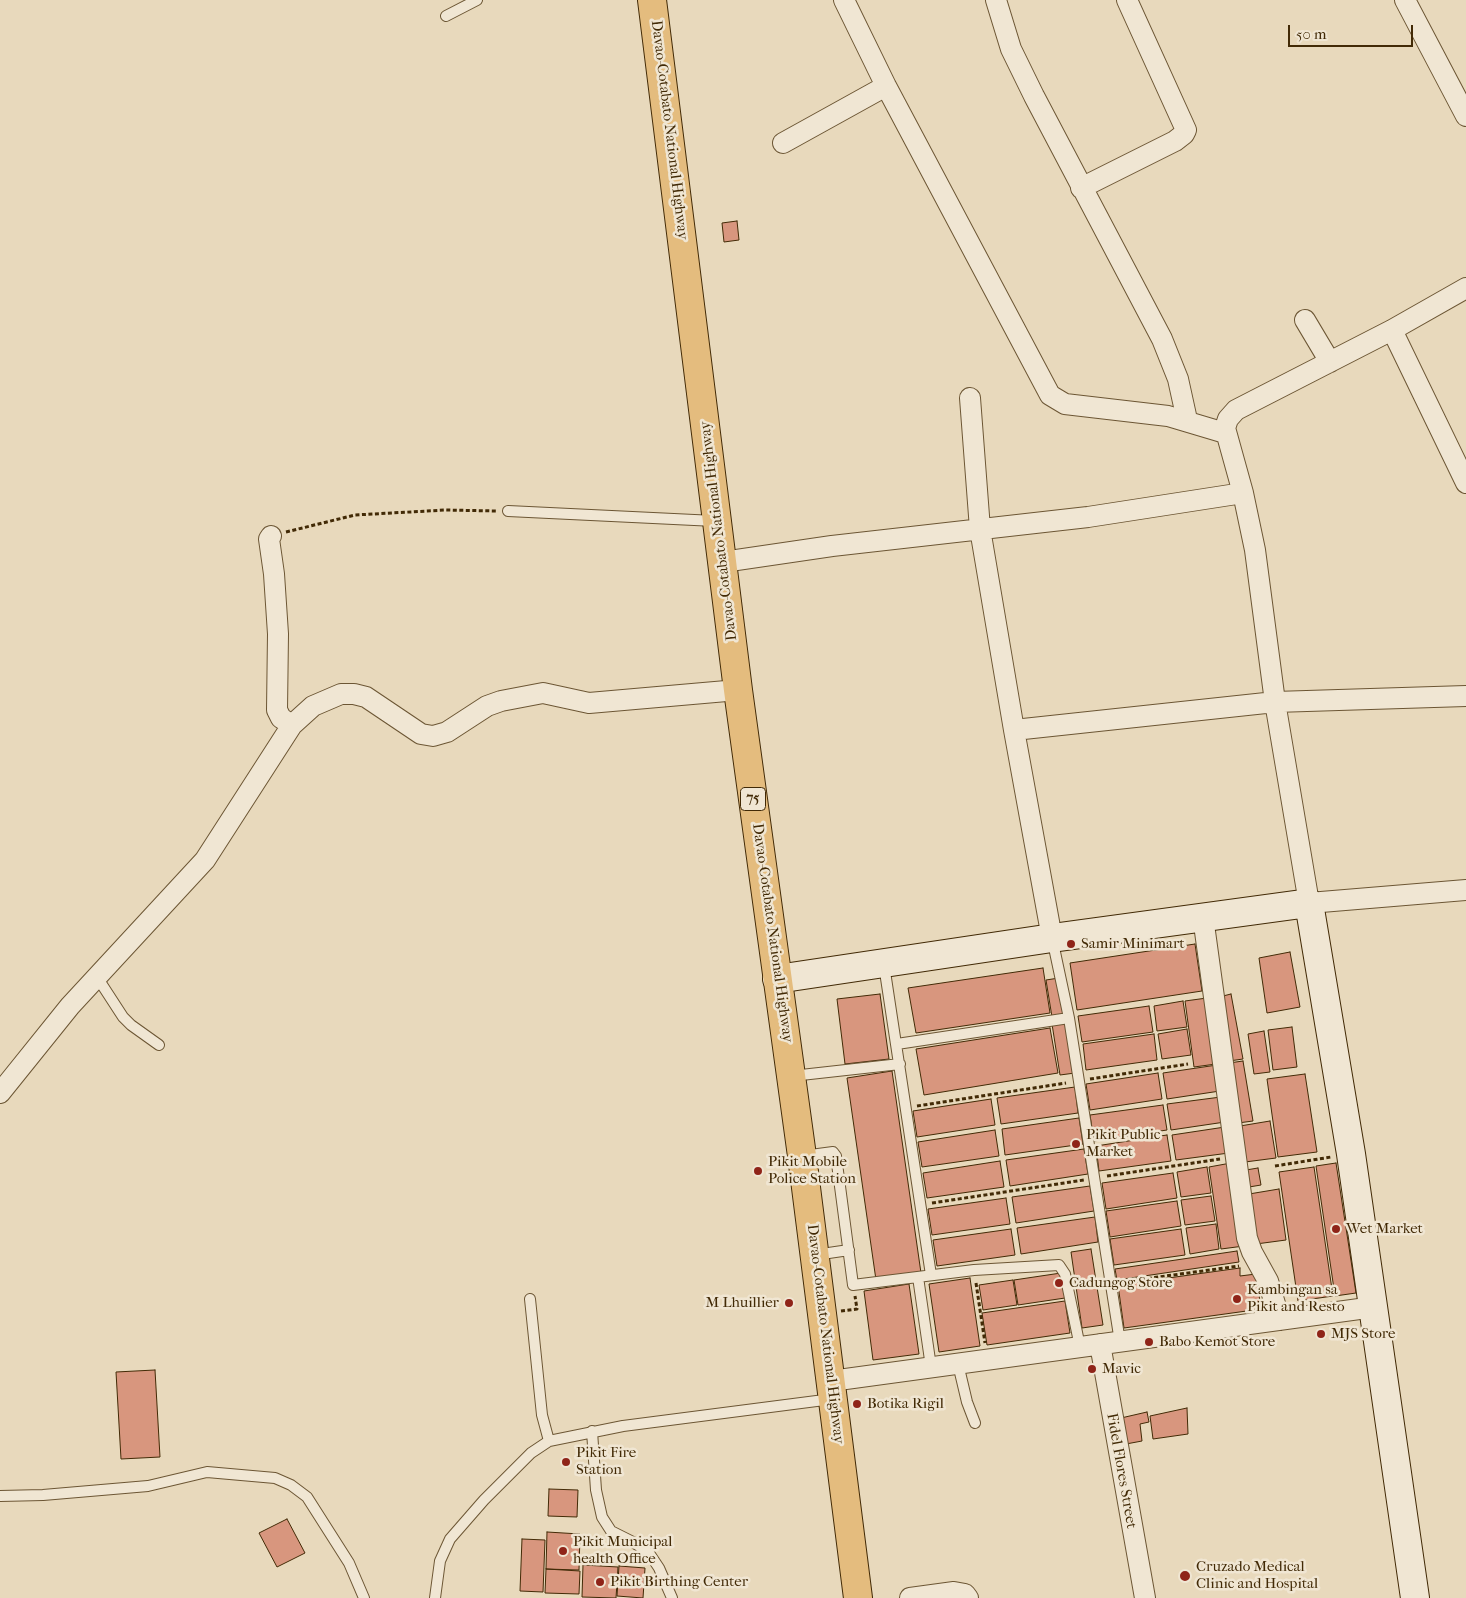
<!DOCTYPE html>
<html>
<head>
<meta charset="utf-8">
<style>
	body { margin:0 }
	#map { position:relative; width:1466px; height:1598px; overflow:hidden; background:#e8d9bc; font-family:"IM FELL French Canon",serif }
	canvas { display:block }
	.scale { position:absolute; left:1288px; top:25px; width:125px; height:22px; box-sizing:border-box; border:2px solid #422a06; border-top:0; padding-left:6px; font-size:15px; line-height:18px; white-space:nowrap; color:#422a06; -webkit-text-stroke:4px #f0e6d3; paint-order:stroke }
</style>
</head>
<body>
<div id="map">
<canvas width="1466" height="1598"></canvas>
<div class="scale">50 m</div>
</div>
<script>
const ctx = document.querySelector('canvas').getContext('2d');
ctx.lineJoin = 'round';
function paint(path, color) {
  ctx.fillStyle = color;
  ctx.fill(path, 'evenodd');
}
function poly(rows) {
  const path = new Path2D();
  for (const r of rows) {
    path.moveTo(r[0], r[1]);
    for (let i = 2; i < r.length; i += 2) path.lineTo(r[i], r[i + 1]);
  }
  return path;
}
function strokePath(path, color, width, dash) {
  ctx.strokeStyle = color;
  ctx.lineWidth = width;
  ctx.lineCap = dash ? 'butt' : 'round';
  ctx.setLineDash(dash || []);
  ctx.stroke(path);
}
function drawText(font, color, halo, rows, align = 'center') {
  ctx.font = font + ' "IM FELL French Canon",serif';
  ctx.lineWidth = 5;
  ctx.setLineDash([]);
  ctx.textBaseline = 'middle';
  ctx.strokeStyle = halo;
  ctx.fillStyle = color;
  for (const [text, x, y, turn = 0] of rows) {
    ctx.save();
    ctx.translate(x, y);
    ctx.rotate((+turn || 0) * Math.PI / 180);
    ctx.textAlign = isNaN(turn) ? turn : align;
    if (halo) ctx.strokeText(text, 0, 0);
    ctx.fillText(text, 0, 0);
    ctx.restore();
  }
}
const building = poly([
	[737,221,739,240,724,242,722,223,737,221],
	[1195,944,1202,991,1077,1010,1070,963,1195,944],
	[1290,952,1300,1007,1267,1013,1259,958,1290,952],
	[1043,968,1050,1013,916,1033,908,988,1043,968],
	[1059,978,1064,1015,1052,1017,1046,980,1059,978],
	[880,994,889,1059,845,1064,837,999,880,994],
	[1231,994,1243,1059,1229,1061,1219,997,1231,994],
	[1207,998,1216,1064,1194,1067,1185,1001,1207,998],
	[1183,1001,1187,1027,1157,1031,1154,1006,1183,1001],
	[1149,1006,1153,1032,1082,1042,1078,1016,1149,1006],
	[1067,1022,1075,1073,1060,1075,1052,1024,1067,1022],
	[1292,1027,1297,1067,1273,1070,1268,1030,1292,1027],
	[1050,1028,1058,1073,924,1095,916,1049,1050,1028],
	[1187,1029,1191,1055,1162,1059,1158,1034,1187,1029],
	[1264,1031,1270,1072,1254,1074,1248,1034,1264,1031],
	[1154,1034,1157,1060,1086,1070,1083,1044,1154,1034],
	[1243,1061,1253,1121,1238,1123,1229,1063,1243,1061],
	[1217,1065,1220,1091,1167,1099,1163,1073,1217,1065],
	[892,1071,921,1273,876,1280,847,1078,892,1071],
	[1158,1073,1162,1099,1090,1110,1086,1084,1158,1073],
	[1305,1074,1317,1152,1278,1157,1267,1079,1305,1074],
	[1075,1087,1078,1113,1001,1124,997,1098,1075,1087],
	[1221,1097,1225,1122,1171,1130,1167,1104,1221,1097],
	[991,1099,995,1125,917,1137,913,1111,991,1099],
	[1163,1105,1167,1130,1094,1141,1090,1115,1163,1105],
	[1079,1118,1083,1144,1005,1155,1002,1129,1079,1118],
	[1270,1121,1276,1158,1245,1162,1240,1126,1270,1121],
	[1225,1127,1229,1153,1176,1160,1172,1135,1225,1127],
	[995,1130,999,1156,922,1167,918,1142,995,1130],
	[1167,1135,1171,1161,1099,1171,1096,1146,1167,1135],
	[1084,1149,1088,1174,1010,1186,1006,1160,1084,1149],
	[1000,1161,1004,1187,927,1198,923,1173,1000,1161],
	[1231,1163,1244,1246,1221,1249,1209,1167,1231,1163],
	[1336,1163,1356,1293,1335,1296,1316,1166,1336,1163],
	[1207,1167,1211,1193,1181,1197,1177,1172,1207,1167],
	[1314,1167,1333,1296,1298,1301,1279,1172,1314,1167],
	[1258,1168,1261,1185,1249,1187,1246,1170,1258,1168],
	[1173,1173,1177,1198,1106,1209,1102,1183,1173,1173],
	[1090,1186,1094,1211,1016,1223,1012,1197,1090,1186],
	[1279,1189,1286,1240,1256,1244,1249,1194,1279,1189],
	[1211,1196,1215,1221,1185,1225,1181,1200,1211,1196],
	[1006,1198,1010,1224,932,1235,928,1209,1006,1198],
	[1177,1201,1181,1226,1110,1237,1106,1211,1177,1201],
	[1095,1217,1098,1242,1021,1254,1017,1228,1095,1217],
	[1216,1224,1219,1249,1190,1254,1186,1228,1216,1224],
	[1011,1229,1015,1255,937,1266,933,1240,1011,1229],
	[1181,1229,1185,1255,1114,1265,1110,1239,1181,1229],
	[1091,1249,1103,1325,1082,1328,1071,1252,1091,1249],
	[1237,1251,1239,1262,1117,1280,1115,1269,1237,1251],
	[1240,1268,1240,1276,1256,1274,1261,1309,1124,1328,1118,1285,1240,1268],
	[1061,1273,1065,1298,1018,1305,1014,1280,1061,1273],
	[970,1278,980,1346,939,1352,929,1284,970,1278],
	[1013,1280,1017,1305,983,1310,979,1285,1013,1280],
	[909,1284,919,1354,873,1360,864,1291,909,1284],
	[1065,1301,1070,1333,987,1345,982,1313,1065,1301],
	[155,1370,160,1457,121,1459,116,1372,155,1370],
	[1187,1408,1188,1434,1153,1439,1150,1416,1187,1408],
	[1147,1412,1149,1422,1140,1424,1142,1441,1126,1444,1121,1418,1147,1412],
	[549,1489,578,1490,577,1517,548,1516,549,1489],
	[287,1519,305,1553,277,1567,259,1533,287,1519],
	[547,1532,580,1534,579,1570,546,1569,547,1532],
	[522,1539,545,1540,543,1592,520,1591,522,1539],
	[583,1565,618,1567,616,1598,582,1597,583,1565],
	[619,1566,645,1568,643,1598,617,1596,619,1566],
	[546,1569,580,1571,579,1594,545,1593,546,1569]
]);
const path = poly([
	[286,532,355,515,446,510,498,511],
	[1090,1079,1188,1064],
	[917,1106,1066,1083],
	[1275,1166,1331,1157],
	[1107,1176,1220,1159],
	[932,1203,1084,1180],
	[1122,1282,1239,1266],
	[976,1283,985,1343],
	[841,1311,857,1309,855,1296]
]);
const lane = poly([
	[446,16,477,0],
	[508,511,715,521],
	[1052,938,1069,1018,1120,1342],
	[884,965,931,1275],
	[97,977,123,1017,131,1025,159,1045],
	[897,1044,1069,1018],
	[792,1076,900,1064],
	[803,1156,833,1152,836,1156,853,1285,974,1270,1059,1265,1065,1274,1080,1347],
	[815,1255,849,1250],
	[918,1277,931,1367],
	[530,1299,542,1415,549,1441],
	[958,1364,967,1402,975,1423],
	[592,1431,596,1490,602,1517,611,1531,633,1542,649,1553,659,1568,672,1598],
	[0,1496,43,1495,148,1486,207,1472,275,1478,291,1485,307,1497,349,1563,364,1598],
	[435,1598,440,1561,450,1539,484,1500,531,1453,549,1441,623,1426,832,1399]
]);
const street = poly([
	[844,0,886,86,1050,395,1065,404,1168,416,1225,433],
	[996,0,1011,49,1034,96,1162,339,1178,379,1187,420],
	[1405,0,1466,116],
	[783,143,886,86],
	[1081,188,1175,141,1184,134,1186,130,1127,0],
	[1466,288,1392,330,1236,410,1228,419,1225,428,1243,493,1255,550,1275,702,1309,903,1466,890],
	[1305,320,1330,362],
	[1392,330,1466,483],
	[970,398,980,529,1014,730,1052,938],
	[271,536,269,539,274,574,278,634,277,710,281,718,292,725],
	[723,562,832,546,1088,517,1243,493],
	[1014,730,1275,702,1466,696],
	[1203,917,1247,1238,1252,1252,1268,1281,1280,1320],
	[0,1093,70,1006,205,860,292,725,313,706,341,694,354,694,366,697,421,734,433,736,447,732,487,706,501,701,543,693,589,703,738,690],
	[1100,1344,1145,1598],
	[831,1381,1374,1307],
	[910,1598,954,1592,965,1594,968,1598]
]);
const secondary = poly([
	[777,979,1052,938,1309,903,1351,1154,1415,1598]
]);
const highway = poly([
	[652,0,738,690,802,1156,858,1598]
]);
const markers = [
	[1071,944,5,"#8f2418"],
	[1076,1144,5,"#8f2418"],
	[758,1171,5,"#8f2418"],
	[1336,1229,5,"#8f2418"],
	[1059,1283,5,"#8f2418"],
	[1237,1299,5,"#8f2418"],
	[789,1303,5,"#8f2418"],
	[1321,1334,5,"#8f2418"],
	[1149,1342,5,"#8f2418"],
	[1092,1369,5,"#8f2418"],
	[857,1404,5,"#8f2418"],
	[566,1462,5,"#8f2418"],
	[563,1551,5,"#8f2418"],
	[1185,1576,6,"#8f2418"],
	[600,1582,5,"#8f2418"]
];
const shields = [
	[753,799,25]
];
const shieldNames = [
	["75",753,799]
];
const streetNames = [
	["Davao-Cotabato National Highway",669,130,83],
	["Davao-Cotabato National Highway",719,531,-97],
	["Davao-Cotabato National Highway",772,933,82],
	["Davao-Cotabato National Highway",825,1334,83],
	["Fidel Flores Street",1121,1471,80]
];
const poiNames = [
	["Samir Minimart",1081,944],
	["Pikit Public",1086,1135],
	["Market",1086,1152],
	["Pikit Mobile",768,1162],
	["Police Station",768,1179],
	["Wet Market",1346,1229],
	["Cadungog Store",1069,1283],
	["Kambingan sa",1247,1290],
	["Pikit and Resto",1247,1307],
	["M Lhuillier",779,1303,"right"],
	["MJS Store",1331,1334],
	["Babo Kemot Store",1159,1342],
	["Mavic",1102,1369],
	["Botika Rigil",867,1404],
	["Pikit Fire",576,1453],
	["Station",576,1470],
	["Pikit Municipal",573,1542],
	["health Office",573,1559],
	["Cruzado Medical",1196,1567],
	["Clinic and Hospital",1196,1584],
	["Pikit Birthing Center",610,1582]
];
paint(building, '#d8967e');
strokePath(building, '#422a06', 1);
strokePath(lane, '#6c5634', 12);
strokePath(street, '#6c5634', 22);
strokePath(secondary, '#422a06', 30);
strokePath(highway, '#422a06', 30);
strokePath(path, '#422a06', 3, [4, 2.5]);
strokePath(lane, '#f0e6d3', 10);
strokePath(street, '#f0e6d3', 20);
strokePath(secondary, '#f0e6d3', 28);
strokePath(highway, '#e4bc7e', 28);
for (const [x, y, r, color] of markers) {
  const dot = new Path2D();
  dot.arc(x, y, r, 0, 2 * Math.PI);
  ctx.fillStyle = color;
  ctx.fill(dot);
  strokePath(dot, '#f0e6d3', 2);
}
for (const [x, y, w] of shields) {
  const box = new Path2D();
  box.roundRect(x - w / 2, y - 11.5, w, 23, 4);
  ctx.fillStyle = '#f0e6d3';
  ctx.fill(box);
  strokePath(box, '#422a06', 1);
}
drawText('bold 14px', '#422a06', null, shieldNames);
drawText('15px', '#422a06', '#f0e6d3', streetNames);
drawText('15px', '#422a06', '#f0e6d3', poiNames, 'left');
</script>
</body>
</html>
